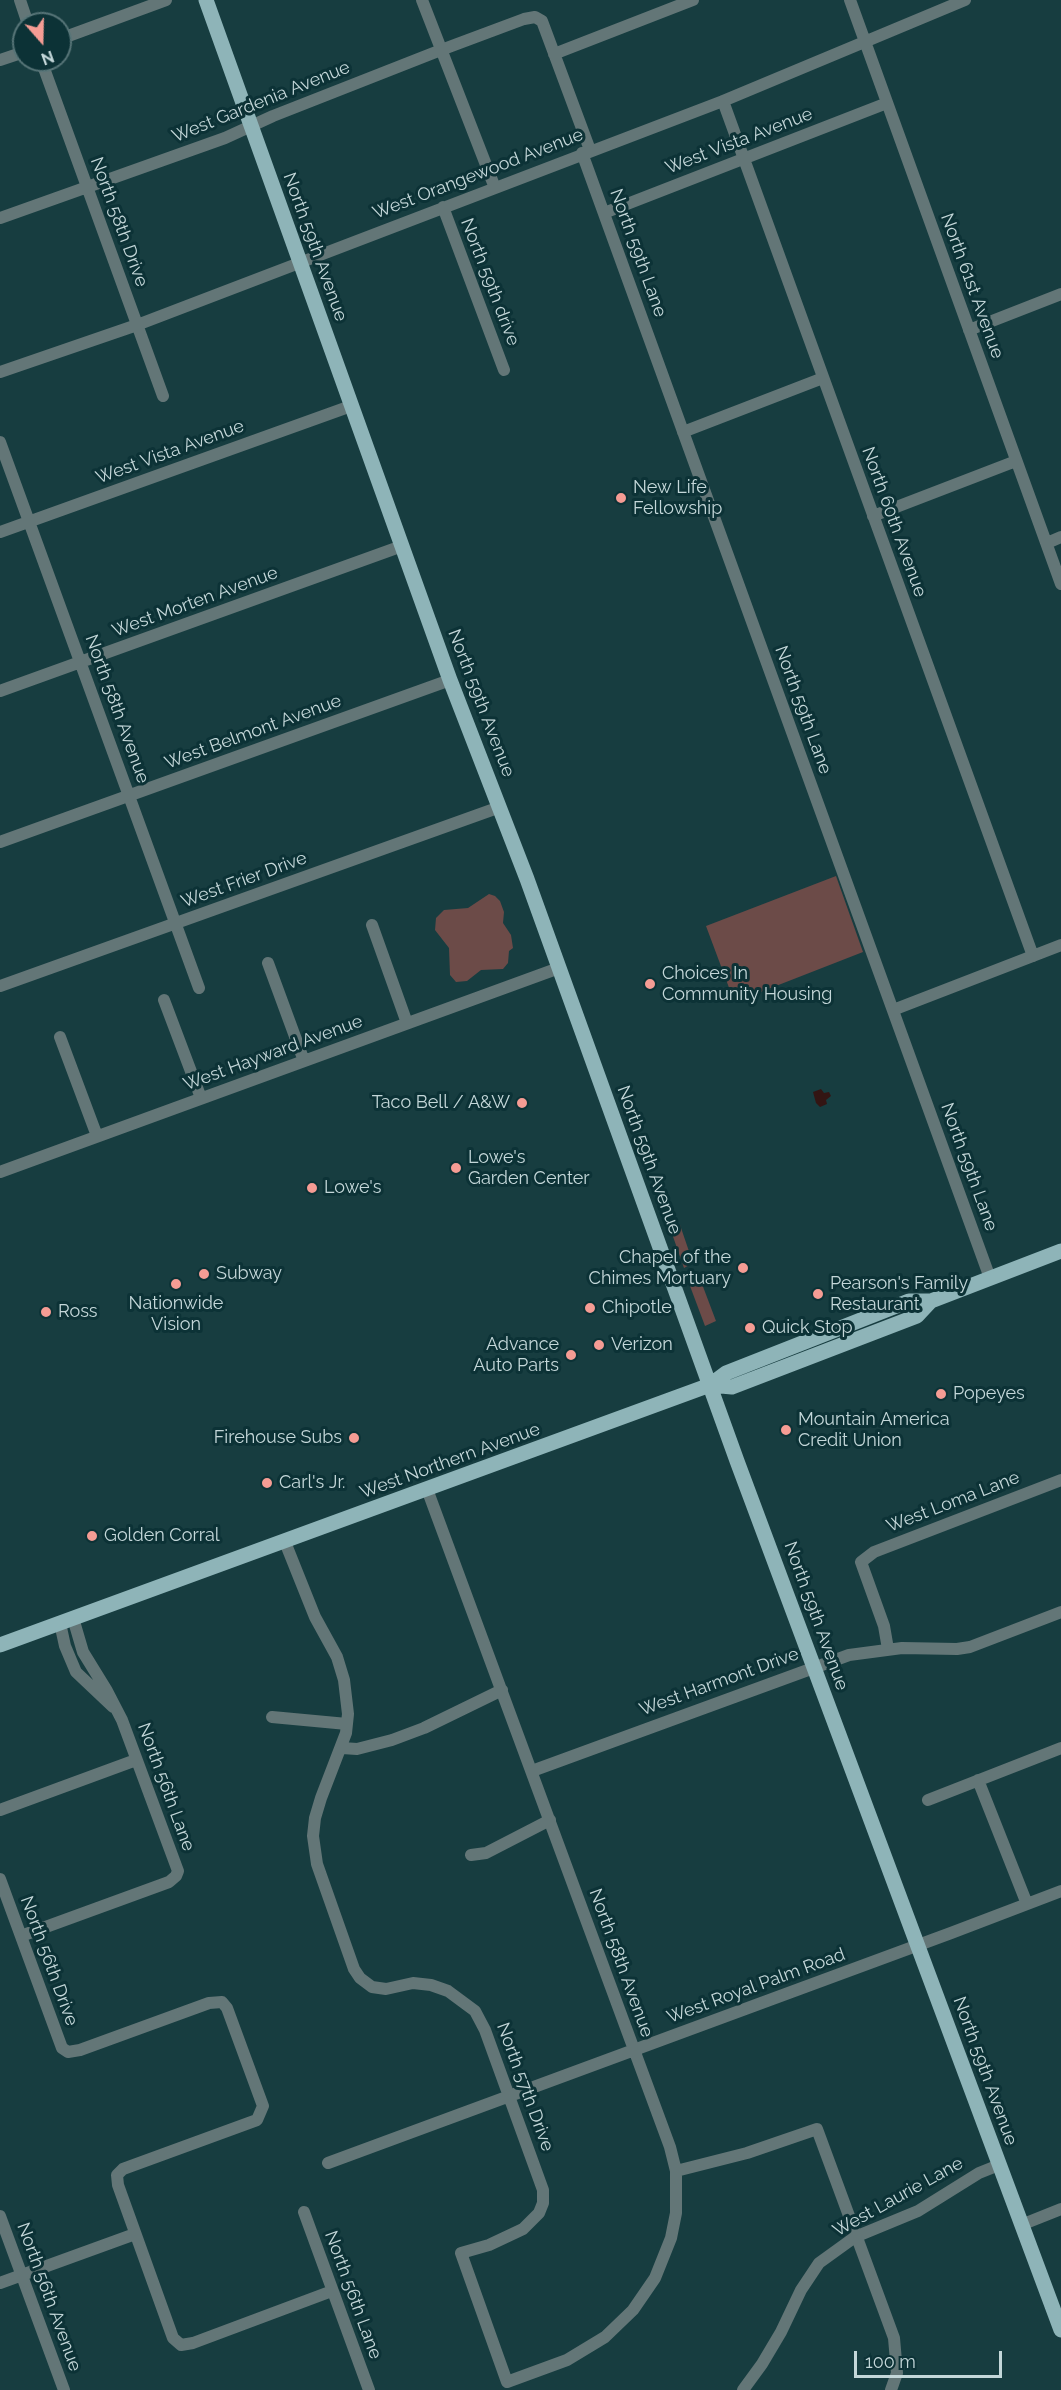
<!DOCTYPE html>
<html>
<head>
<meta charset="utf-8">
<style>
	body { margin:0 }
	#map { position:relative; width:1061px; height:2390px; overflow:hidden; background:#173d40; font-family:Raleway,sans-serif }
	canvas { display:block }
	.north { position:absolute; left:12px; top:12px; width:60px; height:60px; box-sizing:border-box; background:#0c3236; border:2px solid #567477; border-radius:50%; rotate:160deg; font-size:16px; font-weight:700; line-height:24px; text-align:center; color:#c4d7d9 }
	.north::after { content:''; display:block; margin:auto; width:21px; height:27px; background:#f59c94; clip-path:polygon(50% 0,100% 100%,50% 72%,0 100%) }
	.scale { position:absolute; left:854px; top:2351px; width:148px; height:27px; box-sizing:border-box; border:3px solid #c4d7d9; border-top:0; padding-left:8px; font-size:18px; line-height:21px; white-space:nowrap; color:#c4d7d9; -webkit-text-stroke:4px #0c3236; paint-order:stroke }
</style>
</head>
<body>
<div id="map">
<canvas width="1061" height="2390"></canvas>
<div class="north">N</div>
<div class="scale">100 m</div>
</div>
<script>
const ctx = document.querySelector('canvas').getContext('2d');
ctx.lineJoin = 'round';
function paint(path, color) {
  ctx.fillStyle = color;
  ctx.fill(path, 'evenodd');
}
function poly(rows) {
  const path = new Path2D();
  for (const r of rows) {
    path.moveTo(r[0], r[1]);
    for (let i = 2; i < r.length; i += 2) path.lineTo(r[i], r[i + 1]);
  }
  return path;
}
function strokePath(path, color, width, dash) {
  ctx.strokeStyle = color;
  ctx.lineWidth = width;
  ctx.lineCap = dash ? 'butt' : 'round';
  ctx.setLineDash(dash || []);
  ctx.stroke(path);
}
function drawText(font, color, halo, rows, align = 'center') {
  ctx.font = font + ' Raleway,sans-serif';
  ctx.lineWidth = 6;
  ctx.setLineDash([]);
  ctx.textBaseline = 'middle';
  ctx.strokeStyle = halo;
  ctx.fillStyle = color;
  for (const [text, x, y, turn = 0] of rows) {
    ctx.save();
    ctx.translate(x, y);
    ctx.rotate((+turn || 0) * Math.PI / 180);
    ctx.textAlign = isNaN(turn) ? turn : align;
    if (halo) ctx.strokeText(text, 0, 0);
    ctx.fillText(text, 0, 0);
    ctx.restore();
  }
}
const green = poly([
	[836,876,863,952,740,1000,736,992,731,993,706,926],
	[489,894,495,896,500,901,504,912,503,923,511,935,513,948,509,951,508,963,503,969,481,970,467,981,456,982,450,975,449,948,435,930,436,918,444,910,468,908],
	[680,1225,693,1263,684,1268,670,1228],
	[702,1284,716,1321,705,1326,690,1286]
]);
const water = poly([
	[821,1089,824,1093,829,1092,831,1096,826,1100,827,1104,820,1107,816,1103,813,1092]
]);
const minor = poly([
	[20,0,28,24],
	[422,0,495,188],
	[850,0,1061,584],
	[60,39,166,0],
	[554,54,693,0],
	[0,60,24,52],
	[41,60,163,396],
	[723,101,1033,956],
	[582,153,990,1278],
	[443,207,504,370],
	[604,213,887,103],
	[0,218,225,138,273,116,441,50,524,19,535,17,542,21,590,150],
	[969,330,1061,294],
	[0,372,137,325,723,101,965,0],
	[683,432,823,378],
	[0,442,199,988],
	[873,516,1016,461],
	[0,532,351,406],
	[1047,543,1061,537],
	[0,691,402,546],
	[0,842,450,680],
	[372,925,407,1023],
	[268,963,304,1061],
	[0,986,500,807],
	[164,1000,201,1098],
	[893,1010,1061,945],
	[60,1037,97,1136],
	[0,1172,559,968],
	[285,1542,315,1617,337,1657,344,1680,348,1714,346,1733,321,1798,315,1818,313,1836,317,1864,354,1969,360,1978,372,1987,386,1989,413,1983,431,1985,448,1991,475,2011,485,2030,543,2190,543,2203,539,2213,523,2229,489,2245,461,2253,507,2382,567,2360,605,2337,633,2310,655,2278,671,2238,676,2213,676,2171,670,2147,427,1489],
	[60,1623,65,1646,76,1672,113,1707],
	[888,1649,884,1626,861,1562,874,1552,1061,1480],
	[272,1717,347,1724],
	[342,1748,357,1749,392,1740,424,1728,502,1690],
	[532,1771,849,1655,902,1648,957,1649,970,1647,1061,1612],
	[978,1780,1027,1904],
	[928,1800,1061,1748],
	[0,1810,136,1760],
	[471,1855,486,1853,550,1820],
	[0,1879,62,2048,68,2052,80,2050,209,2003,222,2002,227,2008,263,2106,257,2120,123,2169,117,2175,118,2185,173,2338,181,2345,193,2343,332,2291],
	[21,1936,169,1882,176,1876,178,1871,122,1720,107,1691,83,1652,73,1618],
	[328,2163,951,1933,1061,1891],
	[676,2171,747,2153,817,2129,894,2338,897,2373,891,2390],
	[304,2212,369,2390],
	[0,2216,64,2390],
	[1021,2225,1061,2209],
	[0,2283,135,2234],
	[743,2390,762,2364,781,2332,801,2290,819,2263,855,2237,918,2211,979,2173,999,2165]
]);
const major = poly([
	[206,0,450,680,527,879,737,1461,1061,2330],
	[710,1385,732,1387,917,1316,931,1301],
	[0,1645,710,1385,726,1373,909,1301,931,1301,1061,1251]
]);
const markers = [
	[621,498,6,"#f59c94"],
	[650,984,6,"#f59c94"],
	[522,1103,6,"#f59c94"],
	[456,1168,6,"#f59c94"],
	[312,1188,6,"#f59c94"],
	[743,1268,6,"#f59c94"],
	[204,1274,6,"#f59c94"],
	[176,1284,6,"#f59c94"],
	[818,1294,6,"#f59c94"],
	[590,1308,6,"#f59c94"],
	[46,1312,6,"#f59c94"],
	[750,1328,6,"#f59c94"],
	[599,1345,6,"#f59c94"],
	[571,1355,6,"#f59c94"],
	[941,1394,6,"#f59c94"],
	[786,1430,6,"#f59c94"],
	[354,1438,6,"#f59c94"],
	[267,1483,6,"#f59c94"],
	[92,1536,6,"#f59c94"]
];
const streetNames = [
	["West Gardenia Avenue",261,102,-22],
	["West Vista Avenue",739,141,-21],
	["West Orangewood Avenue",478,174,-21],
	["North 58th Drive",119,222,70],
	["North 59th Avenue",315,247,70],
	["North 59th Lane",638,253,70],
	["North 59th drive",490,282,69],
	["North 61st Avenue",972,286,70],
	["West Vista Avenue",170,452,-20],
	["North 60th Avenue",894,522,70],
	["West Morten Avenue",195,602,-20],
	["North 59th Avenue",481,703,69],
	["North 58th Avenue",117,709,70],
	["North 59th Lane",803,710,70],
	["West Belmont Avenue",253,732,-20],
	["West Frier Drive",244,880,-20],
	["West Hayward Avenue",273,1053,-20],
	["North 59th Avenue",649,1160,70],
	["North 59th Lane",969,1167,70],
	["West Northern Avenue",450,1461,-20],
	["West Loma Lane",953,1502,-21],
	["North 59th Avenue",816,1616,70],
	["West Harmont Drive",719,1682,-20],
	["North 56th Lane",166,1787,70],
	["North 56th Drive",49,1961,70],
	["North 58th Avenue",621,1963,70],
	["West Royal Palm Road",756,1986,-20],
	["North 59th Avenue",985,2071,70],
	["North 57th Drive",525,2087,70],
	["West Laurie Lane",898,2197,-29],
	["North 56th Lane",353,2295,70],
	["North 56th Avenue",49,2297,70]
];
const poiNames = [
	["New Life",633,488],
	["Fellowship",633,509],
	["Choices In",662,974],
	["Community Housing",662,995],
	["Taco Bell / A&W",510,1103,"right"],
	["Lowe's",468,1158],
	["Garden Center",468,1179],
	["Lowe's",324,1188],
	["Chapel of the",731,1258,"right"],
	["Chimes Mortuary",731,1279,"right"],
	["Subway",216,1274],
	["Pearson's Family",830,1284],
	["Restaurant",830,1305],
	["Nationwide",176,1304,"center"],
	["Vision",176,1325,"center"],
	["Chipotle",602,1308],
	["Ross",58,1312],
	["Quick Stop",762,1328],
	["Advance",559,1345,"right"],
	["Auto Parts",559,1366,"right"],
	["Verizon",611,1345],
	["Popeyes",953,1394],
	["Mountain America",798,1420],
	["Credit Union",798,1441],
	["Firehouse Subs",342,1438,"right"],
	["Carl's Jr.",279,1483],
	["Golden Corral",104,1536]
];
paint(green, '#6c4b48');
paint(water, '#331513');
strokePath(minor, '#637677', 12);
strokePath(major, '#8eb4b8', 15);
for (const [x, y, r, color] of markers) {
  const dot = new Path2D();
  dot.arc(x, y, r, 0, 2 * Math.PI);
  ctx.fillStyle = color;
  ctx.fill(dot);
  strokePath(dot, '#0c3236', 2);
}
drawText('18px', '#c4d7d9', '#0c3236', streetNames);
drawText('18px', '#c4d7d9', '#0c3236', poiNames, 'left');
</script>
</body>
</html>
